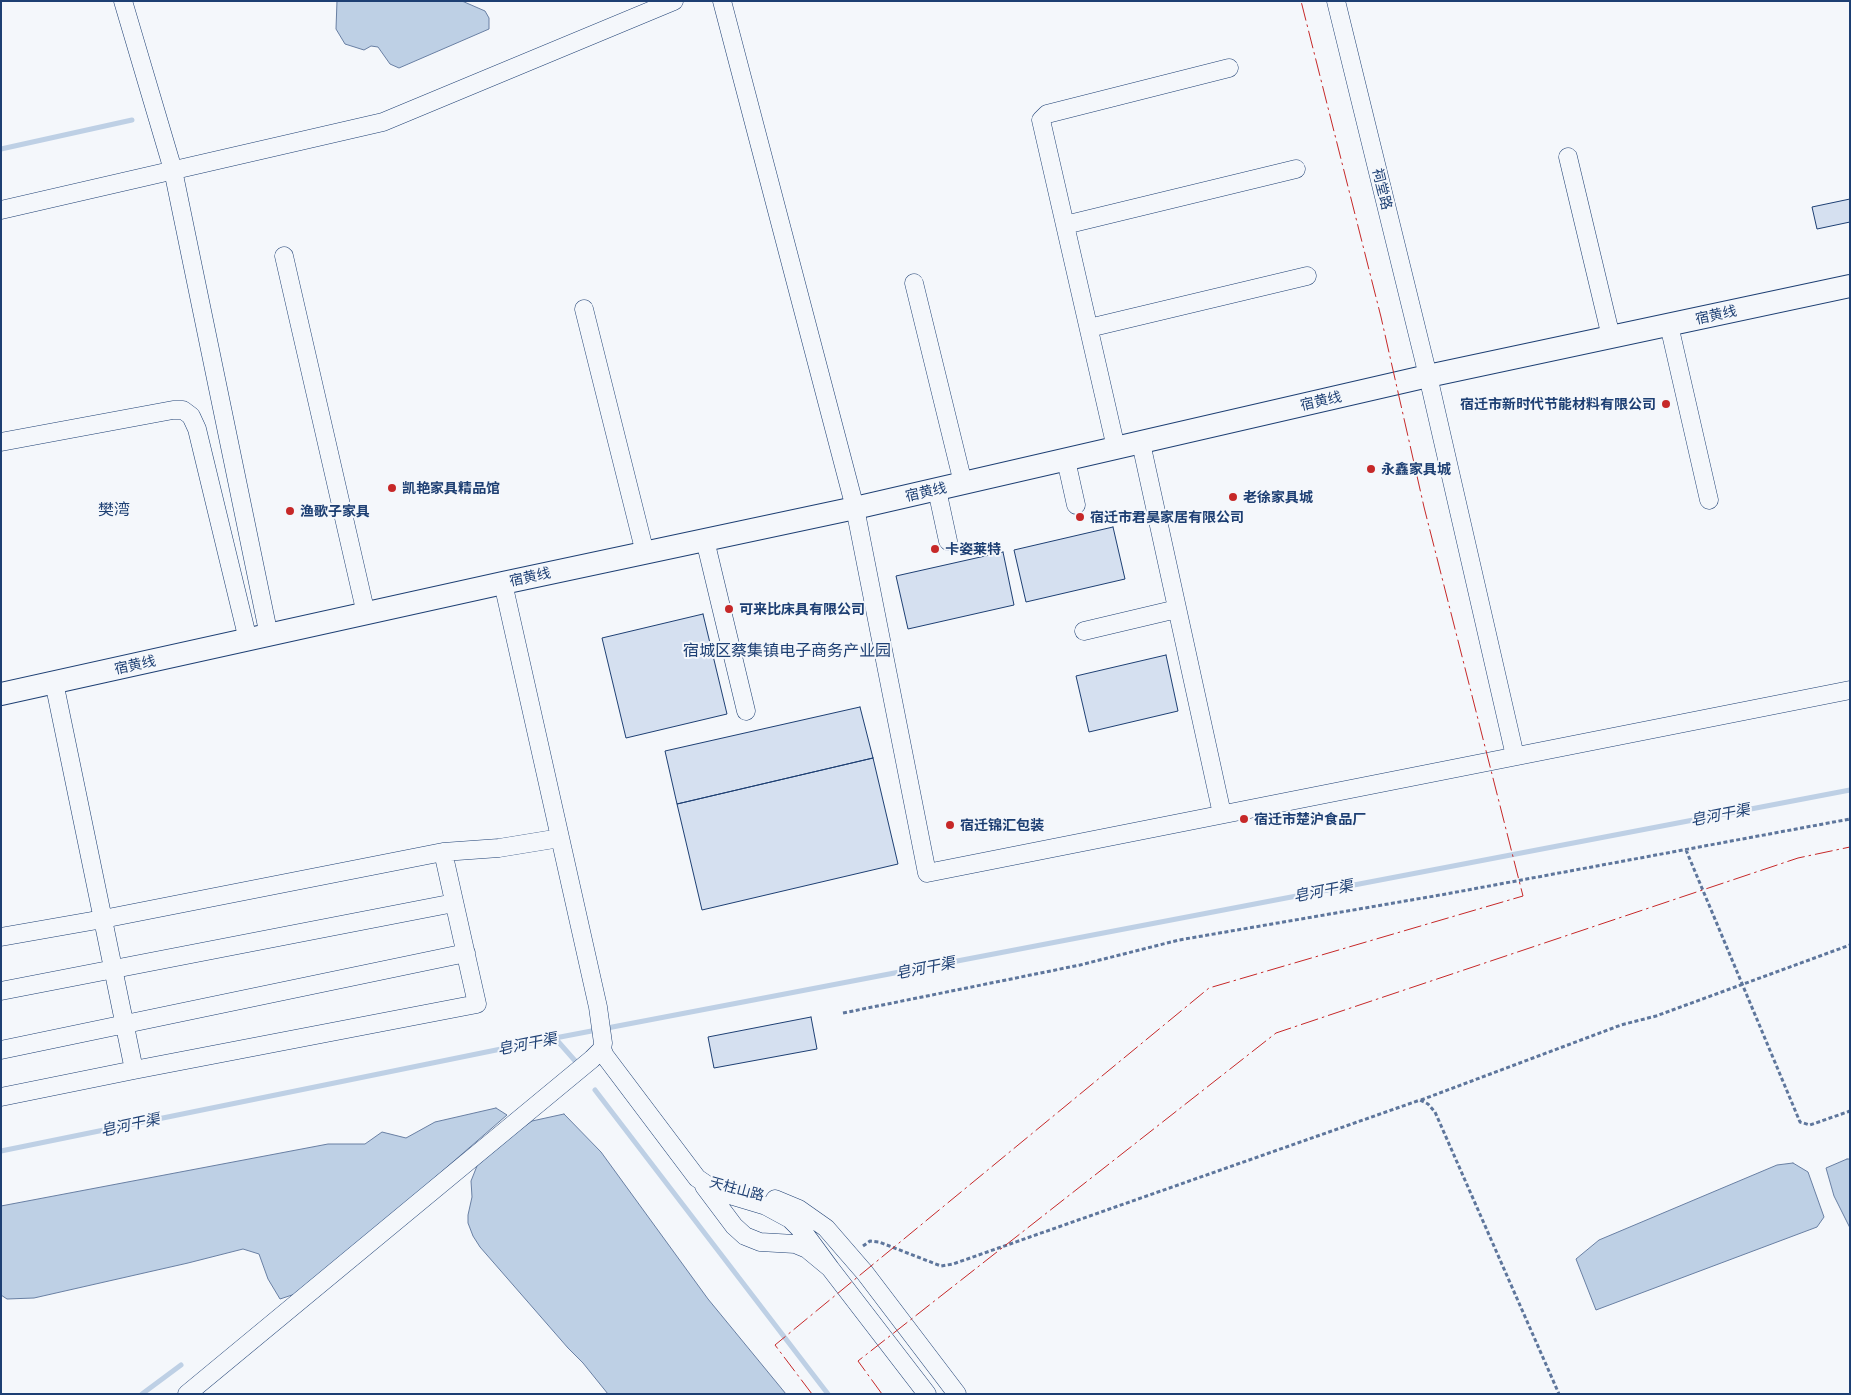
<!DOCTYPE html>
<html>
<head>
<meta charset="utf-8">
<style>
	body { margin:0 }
	#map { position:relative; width:1851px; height:1395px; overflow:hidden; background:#f4f7fb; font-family:Commissioner,sans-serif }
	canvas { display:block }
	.frame { position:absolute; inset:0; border:2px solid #1d3f73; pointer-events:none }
</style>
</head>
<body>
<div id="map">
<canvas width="1851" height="1395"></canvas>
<div class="frame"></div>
</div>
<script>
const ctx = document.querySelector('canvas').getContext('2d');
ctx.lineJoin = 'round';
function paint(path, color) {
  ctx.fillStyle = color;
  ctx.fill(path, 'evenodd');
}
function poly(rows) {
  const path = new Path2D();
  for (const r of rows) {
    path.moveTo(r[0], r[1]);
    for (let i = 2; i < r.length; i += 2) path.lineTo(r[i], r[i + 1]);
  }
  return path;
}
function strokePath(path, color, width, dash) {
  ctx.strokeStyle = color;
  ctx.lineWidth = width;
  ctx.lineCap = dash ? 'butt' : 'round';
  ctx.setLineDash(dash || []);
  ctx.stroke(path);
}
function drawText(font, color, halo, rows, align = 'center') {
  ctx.font = font + ' Commissioner,"Noto Sans SC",sans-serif';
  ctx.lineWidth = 4;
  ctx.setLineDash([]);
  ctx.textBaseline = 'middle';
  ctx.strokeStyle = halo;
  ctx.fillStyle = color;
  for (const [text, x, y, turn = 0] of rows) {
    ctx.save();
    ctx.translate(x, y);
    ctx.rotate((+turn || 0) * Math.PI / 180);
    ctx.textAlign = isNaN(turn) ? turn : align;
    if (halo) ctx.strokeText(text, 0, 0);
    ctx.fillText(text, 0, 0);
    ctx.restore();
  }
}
const water = poly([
	[337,1,462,1,485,11,489,18,489,29,399,68,390,64,378,47,371,46,364,50,345,44,336,29,337,1],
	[496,1108,507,1115,304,1291,280,1299,268,1279,259,1254,243,1249,188,1263,34,1298,7,1299,1,1295,1,1206,328,1144,365,1144,382,1132,406,1138,435,1122,496,1108],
	[564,1114,601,1152,708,1299,786,1394,608,1394,583,1363,568,1348,480,1247,473,1236,468,1223,468,1215,472,1197,471,1181,477,1166,501,1143,532,1121,564,1114],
	[1847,1159,1850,1159,1850,1228,1834,1196,1826,1168,1847,1159],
	[1793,1163,1808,1172,1824,1217,1817,1227,1596,1310,1576,1259,1599,1240,1777,1165,1793,1163]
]);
const stream = poly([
	[1,149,132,120],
	[555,1038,577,1063],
	[595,1090,828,1394],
	[1,1151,555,1038,1850,790],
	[142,1394,181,1365]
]);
const building = poly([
	[1850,199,1850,222,1817,229,1812,207,1850,199],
	[1113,527,1125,579,1026,602,1014,550,1113,527],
	[1003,552,1014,605,908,629,896,576,1003,552],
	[703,614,727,714,626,738,602,638,703,614],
	[1166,655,1178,711,1089,732,1076,676,1166,655],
	[860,707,873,758,677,804,665,751,860,707],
	[873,758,898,864,702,910,677,804,873,758],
	[811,1017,817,1049,714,1068,708,1037,811,1017]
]);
const path = poly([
	[1686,850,1800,1122,1810,1125,1850,1111],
	[843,1013,1080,965,1179,940,1446,894,1850,819],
	[1421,1100,1621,1025,1656,1016,1850,945],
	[863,1246,870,1241,879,1242,941,1266,953,1264,1420,1100,1428,1104,1435,1112,1559,1394]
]);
const minor = poly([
	[123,1,173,170,269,636],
	[722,1,855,508,927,873,1850,690],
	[1336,1,1428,376,1515,756],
	[1568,157,1611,337],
	[1,210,383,122,674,1],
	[1065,225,1296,169],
	[284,256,366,614],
	[914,283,963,483],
	[584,309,645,553],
	[1669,325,1709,500],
	[1089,328,1307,276],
	[1,442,173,410,183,410,191,416,197,429,248,640],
	[1141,443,1222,814],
	[1116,448,1041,120,1047,114,1229,68],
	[1066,460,1076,505],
	[937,490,948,541],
	[705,540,746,711],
	[503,583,598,1007,603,1043,602,1049,605,1056,697,1178,716,1191,766,1206,790,1219,805,1234,830,1268],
	[1084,631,1177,609],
	[54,682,134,1070],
	[1,937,103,919,443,852,499,848,560,838],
	[1,991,454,903],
	[1,1050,466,953],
	[1,1097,134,1070,477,1004,443,852],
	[704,1186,734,1226,745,1236,760,1242,795,1244,807,1249,830,1268,927,1394],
	[775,1199,799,1209,826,1228,865,1273,957,1394],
	[187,1394,592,1059,602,1049]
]);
const major = poly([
	[1,694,503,583,855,508,1428,376,1850,286]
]);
const power = poly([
	[812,1394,775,1345,1209,988,1523,896,1424,507,1381,317,1301,1],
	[882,1394,858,1361,1276,1033,1798,858,1850,847]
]);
const markers = [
	[1666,404,5,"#c62828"],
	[1371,469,5,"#c62828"],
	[392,488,5,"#c62828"],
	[1233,497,5,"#c62828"],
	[290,511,5,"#c62828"],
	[1080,517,5,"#c62828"],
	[935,549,5,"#c62828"],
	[729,609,5,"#c62828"],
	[1244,819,5,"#c62828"],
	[950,825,5,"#c62828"]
];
const streetNames = [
	["祠堂路",1382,189,76],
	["宿黄线",1716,315,-12],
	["宿黄线",1321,401,-13],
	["宿黄线",926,492,-13],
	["宿黄线",530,577,-12],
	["宿黄线",135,665,-12],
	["天柱山路",737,1189,15]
];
const poiNames = [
	["宿迁市新时代节能材料有限公司",1656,404,"right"],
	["永鑫家具城",1381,469],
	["凯艳家具精品馆",402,488],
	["老徐家具城",1243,497],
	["渔歌子家具",300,511],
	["宿迁市君昊家居有限公司",1090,517],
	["卡姿莱特",945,549],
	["可来比床具有限公司",739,609],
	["宿迁市楚沪食品厂",1254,819],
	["宿迁锦汇包装",960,825]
];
const waterNames = [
	["皂河干渠",1720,815,-11],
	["皂河干渠",1323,891,-11],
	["皂河干渠",925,968,-11],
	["皂河干渠",527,1044,-11],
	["皂河干渠",130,1125,-12]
];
const quarterNames = [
	["樊湾",114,510],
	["宿城区蔡集镇电子商务产业园",787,651]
];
paint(water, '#bed0e5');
strokePath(water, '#687fa3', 1);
strokePath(stream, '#bed0e5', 5);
paint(building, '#d5e0f0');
strokePath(building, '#1d3f73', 1);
strokePath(minor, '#1d3f73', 19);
strokePath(major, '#1d3f73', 24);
strokePath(path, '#5e769c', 3, [4, 2.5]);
strokePath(minor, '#f4f7fb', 18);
strokePath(major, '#f4f7fb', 22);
strokePath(power, '#c62828', 1, [18, 4, 2.5, 4]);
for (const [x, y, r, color] of markers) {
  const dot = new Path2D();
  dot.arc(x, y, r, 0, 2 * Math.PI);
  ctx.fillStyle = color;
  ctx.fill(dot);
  strokePath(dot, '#f4f7fb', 2);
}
drawText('14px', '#1d3f73', '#f4f7fb', streetNames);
drawText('bold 14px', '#1d3f73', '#f4f7fb', poiNames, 'left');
drawText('italic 15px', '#1d3f73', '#f4f7fb', waterNames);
drawText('16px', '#1d3f73', '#f4f7fb', quarterNames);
</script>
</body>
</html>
